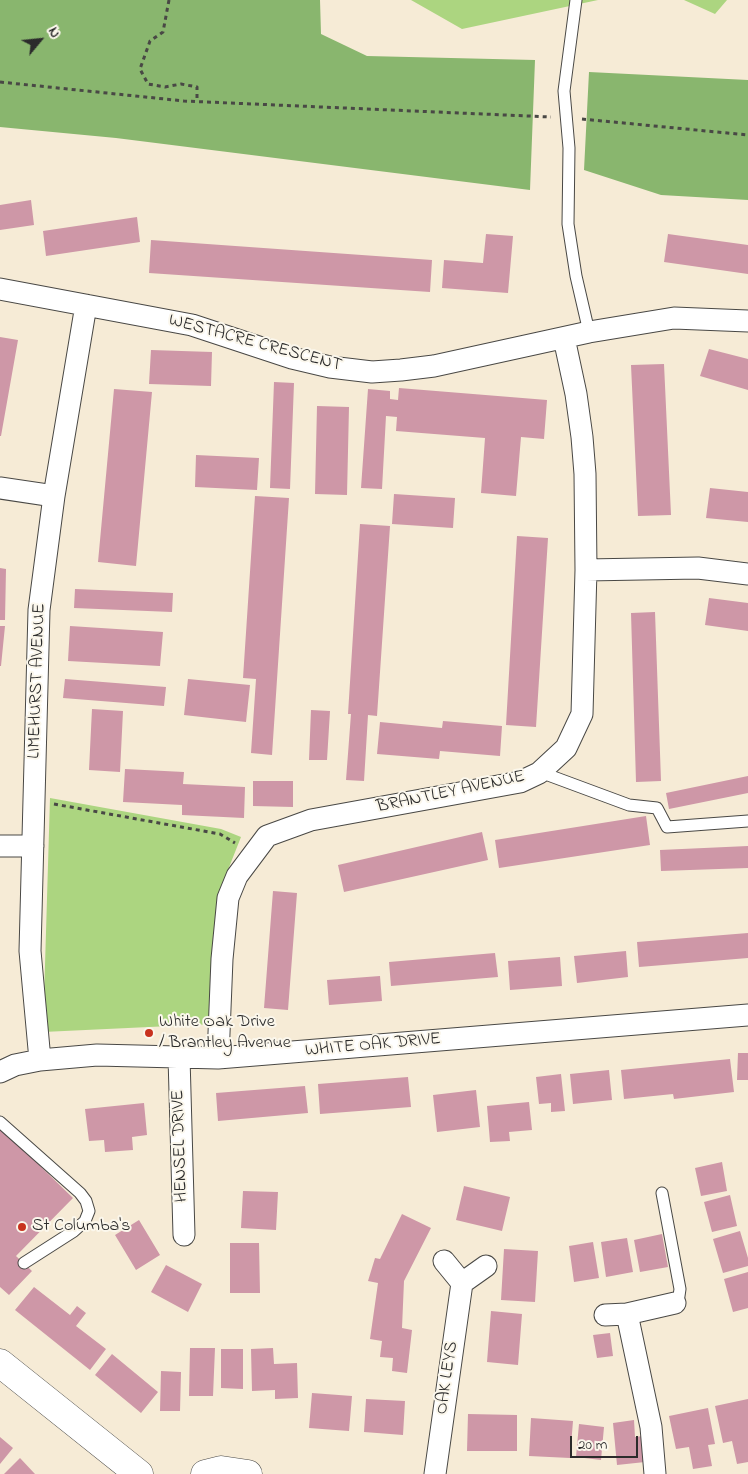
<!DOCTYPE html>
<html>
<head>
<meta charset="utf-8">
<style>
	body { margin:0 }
	#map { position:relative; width:748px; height:1474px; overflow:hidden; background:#f6ebd6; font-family:"Indie Flower",sans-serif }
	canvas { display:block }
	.north { position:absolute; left:15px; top:15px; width:50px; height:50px; -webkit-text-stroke:4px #fbf7ec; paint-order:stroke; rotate:62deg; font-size:14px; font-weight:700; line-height:20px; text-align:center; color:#2b2b2b }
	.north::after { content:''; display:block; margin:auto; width:18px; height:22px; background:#2b2b2b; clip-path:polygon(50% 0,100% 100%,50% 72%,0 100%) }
	.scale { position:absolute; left:570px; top:1436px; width:68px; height:22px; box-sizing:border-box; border:2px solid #2b2b2b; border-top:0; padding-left:6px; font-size:15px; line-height:18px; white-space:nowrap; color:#2b2b2b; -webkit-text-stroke:4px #fbf7ec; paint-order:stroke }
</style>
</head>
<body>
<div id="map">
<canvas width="748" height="1474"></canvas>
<div class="north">N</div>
<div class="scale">20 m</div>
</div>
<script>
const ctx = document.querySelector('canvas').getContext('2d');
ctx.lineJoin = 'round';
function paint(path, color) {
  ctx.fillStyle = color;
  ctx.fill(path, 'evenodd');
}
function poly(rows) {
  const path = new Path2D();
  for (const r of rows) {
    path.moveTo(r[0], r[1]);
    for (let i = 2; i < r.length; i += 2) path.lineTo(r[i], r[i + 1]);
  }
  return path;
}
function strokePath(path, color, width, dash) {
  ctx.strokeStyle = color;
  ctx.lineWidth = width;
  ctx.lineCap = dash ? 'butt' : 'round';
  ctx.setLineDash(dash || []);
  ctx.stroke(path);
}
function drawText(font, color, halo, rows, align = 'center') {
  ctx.font = font + ' "Indie Flower",sans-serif';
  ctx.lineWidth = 4;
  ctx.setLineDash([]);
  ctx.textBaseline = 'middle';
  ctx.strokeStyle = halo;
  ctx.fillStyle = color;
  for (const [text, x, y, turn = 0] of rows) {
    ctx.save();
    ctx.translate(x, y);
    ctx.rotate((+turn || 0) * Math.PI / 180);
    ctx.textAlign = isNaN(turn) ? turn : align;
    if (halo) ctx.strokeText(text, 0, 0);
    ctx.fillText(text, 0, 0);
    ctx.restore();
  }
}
const green = poly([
	[411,0,598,0,462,29],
	[684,0,727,0,715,14],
	[50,798,221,829,241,837,222,885,212,957,213,1024,43,1032]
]);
const forest = poly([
	[0,0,320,0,321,34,367,56,535,60,530,190,116,138,0,127],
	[589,72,748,80,748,200,661,195,584,170]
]);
const building = poly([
	[31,200,34,225,0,230,0,205],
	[137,217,140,242,46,256,43,231],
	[486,234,513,236,508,293,442,288,444,260,483,263],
	[668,234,748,245,748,274,664,262],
	[151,240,432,260,430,292,149,273],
	[0,337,18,340,1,436,0,436],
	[709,349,748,359,748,390,700,376],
	[151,350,212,352,211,386,149,384],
	[664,364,671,515,638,516,631,365],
	[274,382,294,383,290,489,270,488],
	[399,388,547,400,544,439,521,437,516,496,481,493,485,438,396,431,397,417,386,416,382,489,361,488,368,389,390,391,390,399,398,400],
	[114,389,152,392,136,566,98,562],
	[317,406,349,407,347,495,315,494],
	[196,455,259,458,257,490,195,487],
	[710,488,748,492,748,522,706,518],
	[394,494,455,498,453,528,392,524],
	[255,496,289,498,272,755,251,753,256,679,243,678],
	[360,524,390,526,377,716,368,715,364,781,346,780,351,714,348,714],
	[517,536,548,538,536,727,506,725],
	[0,568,6,569,5,620,0,620],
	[75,589,173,593,172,612,74,608],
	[709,598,748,603,748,631,705,625],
	[655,612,661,781,636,782,631,613],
	[0,626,5,626,1,666,0,666],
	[70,626,163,632,160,666,68,661],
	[65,679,166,687,164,706,63,698],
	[188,679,250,685,246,722,184,715],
	[92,709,123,711,120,772,89,770],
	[311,710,330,711,327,760,309,760],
	[443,721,502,726,500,756,440,751,439,759,377,754,380,722,442,728],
	[125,769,184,772,183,784,245,787,244,818,182,815,182,805,123,802],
	[748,776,748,793,669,809,666,793],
	[253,781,293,781,293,807,253,806],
	[646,816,650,845,499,868,495,840],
	[482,832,488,860,344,892,338,865],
	[748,846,748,868,661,871,660,850],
	[273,891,297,893,288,1010,264,1008],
	[748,933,748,958,639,967,637,942],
	[626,951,628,977,577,983,574,956],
	[495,953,498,977,391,986,389,962],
	[560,957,562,986,510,990,508,961],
	[380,976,382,1001,329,1005,327,980],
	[738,1053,748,1053,748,1080,737,1080],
	[730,1059,734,1092,674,1099,673,1094,624,1099,621,1070],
	[609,1070,612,1100,573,1104,570,1074],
	[561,1074,565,1111,551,1112,551,1103,539,1104,536,1077],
	[408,1077,411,1107,320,1114,318,1084],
	[305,1086,308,1113,218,1121,216,1093],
	[476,1090,480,1127,437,1132,433,1095],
	[529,1102,532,1130,509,1132,510,1141,490,1142,487,1106],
	[144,1103,147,1135,132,1137,133,1150,105,1152,104,1140,89,1141,85,1109],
	[0,1127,73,1198,16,1256,32,1271,9,1295,0,1287],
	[722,1162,727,1191,701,1196,695,1168],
	[464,1186,510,1197,502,1231,456,1220],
	[243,1191,278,1192,276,1230,241,1228],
	[730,1195,737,1226,712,1232,704,1202],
	[402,1214,431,1228,404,1281,402,1328,412,1330,407,1373,392,1371,393,1358,380,1357,382,1341,370,1339,378,1283,368,1281,375,1258,380,1259],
	[139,1220,160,1255,136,1270,115,1235],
	[740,1231,748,1258,748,1266,723,1273,713,1239],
	[662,1234,668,1267,640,1272,634,1240],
	[627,1238,633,1272,606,1277,601,1242],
	[593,1242,599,1278,574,1282,569,1246],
	[230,1243,259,1243,260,1293,230,1293],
	[504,1249,538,1251,535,1302,501,1300],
	[166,1265,202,1284,188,1312,151,1292],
	[748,1272,748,1308,733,1312,724,1279],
	[34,1287,70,1315,77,1306,86,1313,76,1326,106,1349,90,1370,15,1310],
	[491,1311,522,1314,518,1365,487,1362],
	[610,1333,613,1356,597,1358,593,1335],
	[190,1348,215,1348,213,1396,189,1396],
	[273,1348,274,1364,297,1363,298,1398,275,1399,275,1390,252,1391,251,1349],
	[221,1349,243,1349,243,1389,221,1388],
	[112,1354,158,1392,141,1413,95,1375],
	[161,1371,181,1372,180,1411,160,1411],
	[312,1393,352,1396,349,1431,309,1428],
	[366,1399,405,1401,403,1435,364,1432],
	[748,1399,748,1462,737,1464,732,1441,723,1443,715,1406],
	[708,1408,715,1444,708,1445,712,1466,693,1469,689,1447,676,1449,669,1416],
	[468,1414,517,1415,517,1451,467,1451],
	[531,1418,573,1421,570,1458,529,1456],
	[634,1420,635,1437,643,1436,645,1462,617,1465,613,1423],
	[579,1424,604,1427,601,1460,576,1457],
	[0,1437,13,1448,0,1464],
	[20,1458,35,1474,4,1474]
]);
const path = poly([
	[169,0,163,32,150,41,140,69,148,84,165,87,181,84,197,87,197,101],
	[0,82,184,101,551,117],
	[582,119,748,135],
	[54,804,220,834,235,843]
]);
const service = poly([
	[576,0,564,91,569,148,568,224,576,276,589,332],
	[540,772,629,805,657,808,667,827,748,821],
	[0,1122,80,1193,86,1201,89,1211,85,1221,74,1231,24,1263],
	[662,1193,680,1289,679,1296,675,1303]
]);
const minor = poly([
	[0,289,192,325,292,358,330,367,372,372,401,370,434,366,589,332,674,318,748,321],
	[0,488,54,496],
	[586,570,698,568,748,574],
	[0,846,33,846],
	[179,1057,184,1235],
	[218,1058,222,959,228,898,237,876,267,836,311,820,520,782,539,773,566,748,582,714,586,570,585,474,582,437,576,394,564,338],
	[40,1060,30,951,39,610,54,496,86,305],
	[0,1072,15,1065,40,1060,97,1055,218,1058,748,1015],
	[444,1261,462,1283,486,1266],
	[627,1314,651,1427,655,1474],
	[605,1315,627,1314,675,1303],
	[435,1474,462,1283]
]);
const tertiary = poly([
	[0,1363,139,1474],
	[205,1474,221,1470,248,1474]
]);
const markers = [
	[149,1033,5,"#c8321e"],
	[22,1227,5,"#c8321e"]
];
const streetNames = [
	["WESTACRE CRESCENT",255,344,15],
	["LIMEHURST AVENUE",38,681,-88],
	["BRANTLEY AVENUE",451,793,-12],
	["WHITE OAK DRIVE",373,1046,-5],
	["HENSEL DRIVE",181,1146,-92],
	["OAK LEYS",448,1378,-82]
];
const poiNames = [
	["White Oak Drive",159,1023],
	["/ Brantley Avenue",159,1044],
	["St Columba's",32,1227]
];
paint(green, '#acd580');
paint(forest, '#89b66e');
paint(building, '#ce97a7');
strokePath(service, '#494845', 13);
strokePath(minor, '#494845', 23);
strokePath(tertiary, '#494845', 29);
strokePath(path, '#494845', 3, [4, 4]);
strokePath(service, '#fff', 11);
strokePath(minor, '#fff', 21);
strokePath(tertiary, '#fff', 28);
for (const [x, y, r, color] of markers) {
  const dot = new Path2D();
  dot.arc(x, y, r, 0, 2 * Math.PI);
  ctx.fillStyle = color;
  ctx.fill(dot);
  strokePath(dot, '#fbf7ec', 2);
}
drawText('18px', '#2b2b2b', '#fbf7ec', streetNames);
drawText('18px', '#2b2b2b', '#fbf7ec', poiNames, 'left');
</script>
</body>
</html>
